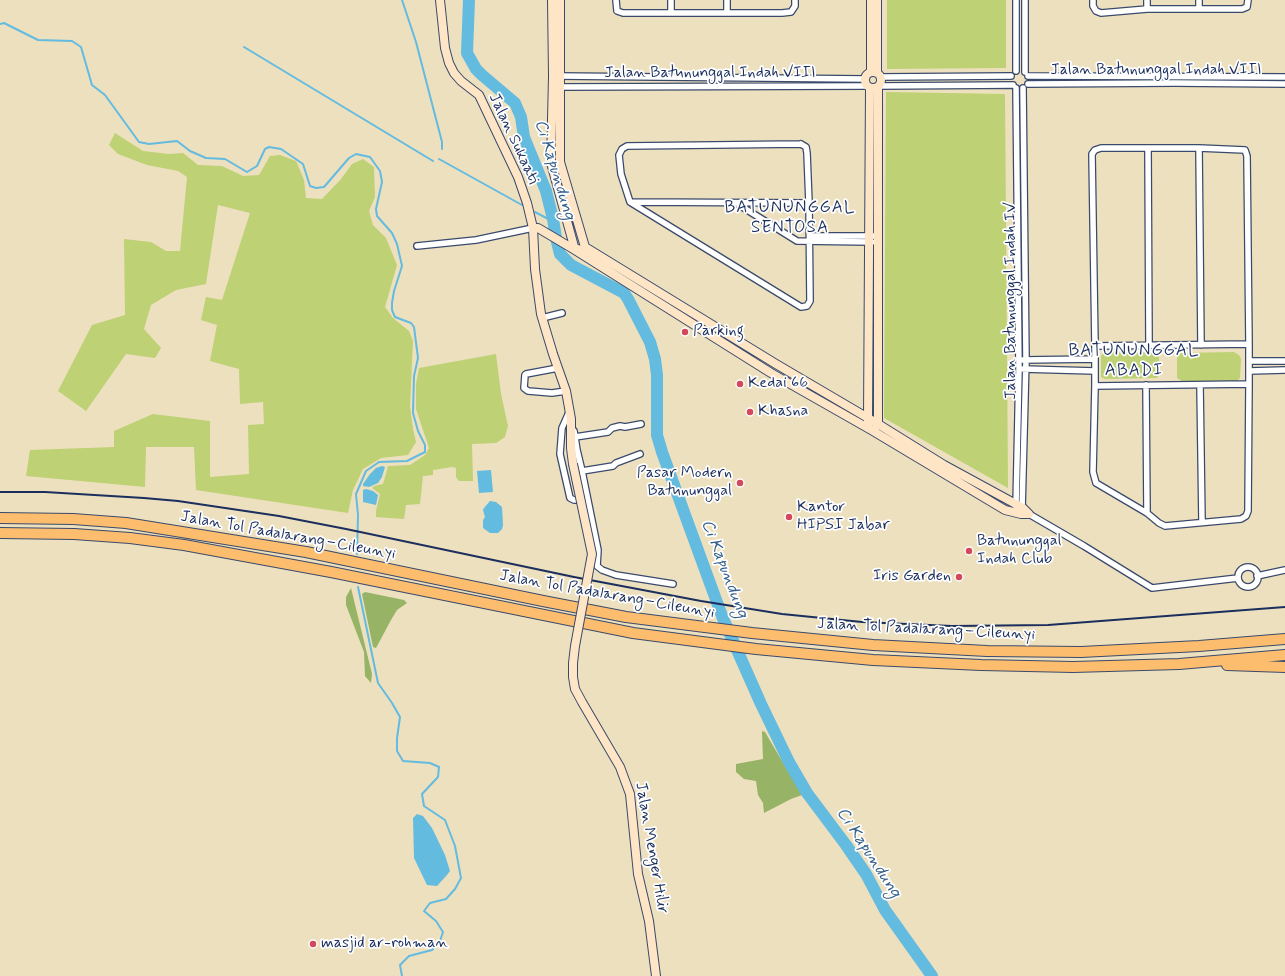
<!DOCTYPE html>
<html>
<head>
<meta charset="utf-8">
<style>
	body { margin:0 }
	canvas { display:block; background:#ede0be }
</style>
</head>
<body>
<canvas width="1285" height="976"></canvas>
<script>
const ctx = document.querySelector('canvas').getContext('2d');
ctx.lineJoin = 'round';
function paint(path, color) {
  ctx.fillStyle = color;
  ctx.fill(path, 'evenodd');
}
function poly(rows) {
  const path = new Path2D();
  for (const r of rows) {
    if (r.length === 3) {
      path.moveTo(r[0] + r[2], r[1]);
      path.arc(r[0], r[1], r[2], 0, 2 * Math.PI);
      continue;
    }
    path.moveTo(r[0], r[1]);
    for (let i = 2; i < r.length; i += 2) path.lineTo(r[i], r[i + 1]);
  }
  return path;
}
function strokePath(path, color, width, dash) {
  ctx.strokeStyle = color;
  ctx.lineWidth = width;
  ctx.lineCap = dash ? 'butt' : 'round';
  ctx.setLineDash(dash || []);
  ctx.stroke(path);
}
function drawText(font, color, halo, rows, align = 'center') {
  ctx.font = font + ' Mynerve,sans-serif';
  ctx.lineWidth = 3.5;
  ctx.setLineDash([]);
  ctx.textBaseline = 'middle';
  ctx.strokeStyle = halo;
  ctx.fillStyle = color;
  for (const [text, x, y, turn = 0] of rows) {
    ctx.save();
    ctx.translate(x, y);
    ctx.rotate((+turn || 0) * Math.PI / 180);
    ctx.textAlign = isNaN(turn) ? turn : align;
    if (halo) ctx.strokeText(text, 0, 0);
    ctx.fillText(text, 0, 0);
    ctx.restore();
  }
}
const green = poly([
	[887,0,1006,0,1006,68,887,69],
	[886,92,1005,94,1008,488,884,418],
	[115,133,143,151,169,154,183,153,198,165,222,166,243,176,259,175,270,156,280,155,296,161,304,180,306,198,322,199,341,179,352,164,363,159,374,167,375,197,369,211,373,225,386,238,397,265,385,307,393,318,409,331,413,341,410,406,413,429,416,442,408,455,381,458,363,469,353,490,348,513,196,490,194,447,146,447,145,487,26,476,30,450,114,447,114,431,153,414,210,421,210,477,249,474,248,425,264,424,263,402,240,404,239,369,210,361,217,325,201,320,206,297,222,300,250,213,218,205,206,284,176,290,151,305,144,329,161,348,155,358,126,354,86,411,58,391,92,325,125,315,124,239,151,242,166,251,180,251,187,177,178,171,147,165,118,154,109,145],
	[1152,352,1157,354,1159,357,1159,374,1157,378,1105,379,1101,377,1101,356,1103,353],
	[1234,352,1239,355,1241,359,1240,378,1237,381,1182,381,1177,378,1177,359,1178,355,1181,353],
	[496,354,501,394,508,426,505,437,496,443,472,444,473,481,459,481,456,477,456,468,452,467,433,470,433,475,423,476,420,504,406,505,404,519,376,517,376,511,380,494,372,488,374,486,383,484,388,466,410,465,425,455,429,448,416,409,416,384,419,368]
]);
const forest = poly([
	[351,588,372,674,371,683,365,676,364,652,346,605,346,597],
	[365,592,404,600,407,603,397,610,391,620,376,648,373,647,362,594],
	[762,731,765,732,802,795,791,799,764,813,763,803,758,795,756,781,744,779,736,772,736,764,763,759]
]);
const water = poly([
	[382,466,385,467,382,477,378,483,369,487,363,486,363,484,370,474,376,468],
	[491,470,493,492,479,493,477,471],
	[366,489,373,491,378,495,376,505,363,502,363,490],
	[490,501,496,502,502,507,503,525,502,529,498,533,490,533,483,528,483,520,485,517,483,510,484,508],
	[417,814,423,816,432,828,445,855,450,871,447,875,437,886,427,885,414,858,413,818]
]);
const stream = poly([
	[402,0,416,42,442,142,442,149],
	[0,24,4,23,38,40,72,41,81,47,92,85,105,95,139,142,149,144,177,141,190,151,206,158,225,159,247,172,257,166,265,149,269,147,281,149,303,164,310,186,316,188,324,187,349,158,356,154,370,157,380,171,382,182,376,209,377,216,392,233,397,244,402,266,394,291,392,303,392,310,395,317,411,323,414,327,418,358,414,376,413,413,418,431,425,445,425,452,407,461,379,462,366,471,356,494,358,515,357,554],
	[244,47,433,161],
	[439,159,522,205],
	[535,212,554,222],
	[358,587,378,683,392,703,400,717,397,738,397,751,403,761,430,763,439,767,438,777,422,794,424,806,445,820,455,846,461,878,455,889,446,899,430,903,424,911,436,921,443,932,440,941,432,950,409,956,400,965,402,976]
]);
const river = poly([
	[469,0,467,53,476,69,482,75,515,103,521,117,524,137,546,191,553,219,556,238,560,254,571,265,624,293,628,299,650,342,655,359,657,375,657,435,662,452,722,616,761,704,789,762,807,793,846,845,866,874,885,910,932,976]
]);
const street = poly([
	[616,0,617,11,623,13,782,13,791,12,795,6,795,0],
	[1093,0,1093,6,1096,11,1101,13,1147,9,1242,9,1247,7,1248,0],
	[1147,0,1147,9],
	[1199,0,1199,8],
	[671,13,671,0],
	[727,13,727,0],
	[1016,71,1016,0],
	[1025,72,1025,0],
	[557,76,865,79],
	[1028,76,1285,77],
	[881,77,1011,76],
	[1028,84,1175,83,1285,84],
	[880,86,1013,85],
	[558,87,867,86],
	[801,144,806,147,807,153,809,203,810,301,807,306,801,307,630,202,621,174,619,155,622,149,627,146,801,144],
	[1148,148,1149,345],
	[1199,148,1201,345],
	[631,202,809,203],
	[736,203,797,241,872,242],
	[810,236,878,236],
	[417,246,476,240,533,228],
	[542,318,562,313],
	[1249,344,1249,384,1095,386,1095,346,1249,344],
	[1095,346,1092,154,1095,150,1101,148,1199,148,1245,150,1247,156,1249,344],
	[1023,360,1095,359],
	[1249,361,1285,361],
	[558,368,526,374,525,375,524,388,528,391,552,393,566,391],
	[1023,369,1095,371],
	[1249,371,1285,370],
	[1146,385,1147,513],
	[1200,385,1202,522],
	[1095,386,1093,472,1096,483,1147,513,1159,523,1165,526,1241,519,1246,516,1248,511,1249,384],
	[570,410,562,428,560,454,570,498,574,500,582,500],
	[574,431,577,450,582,471,598,550,597,566,602,570,616,575,673,584],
	[575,437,608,432,612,428,620,426,625,427,641,424],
	[582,471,613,466,616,463,640,454],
	[1016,506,1019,369,1016,88],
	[1022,510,1026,360,1023,88],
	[1029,514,1084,546,1152,588,1238,578],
	[1248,577,10],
	[1257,576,1285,570]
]);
const secondary = poly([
	[440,0,445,48,449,63,454,73,461,81,479,95,518,177,527,203,533,228,535,269,541,314,553,354,566,391,571,419,571,448,573,464],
	[552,0,553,76,551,163,575,250,771,373,873,431,878,424,868,418,868,428],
	[560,0,560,162,585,247,776,364,868,418],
	[871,0,871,72],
	[877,0,877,73],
	[873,80,8],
	[533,228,538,228,575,250,578,249],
	[868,418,870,88],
	[873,431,1005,510,1021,514,1029,514,1023,508,944,465,878,424,878,88],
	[630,794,638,874,649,921,656,976]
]);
const highway = poly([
	[0,518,73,519,126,523,306,552,543,601,626,617,752,633,873,645,987,651,1081,652,1199,646,1285,639],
	[0,533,74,534,130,538,184,545,331,572,633,633,756,649,873,660,981,665,1073,667,1179,664,1285,655],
	[1227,665,1285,667]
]);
const rail = poly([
	[0,492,45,492,144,498,178,501,279,516,346,529,574,577,701,601,782,614,862,622,952,626,1048,625,1285,607]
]);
const secondaryBridge = poly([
	[573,464,592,554,575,646,573,663,573,677,575,689,582,702,620,767,630,794]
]);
const markers = [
	[685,332,4,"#d1495b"],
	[740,384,4,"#d1495b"],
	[750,412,4,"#d1495b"],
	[740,483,4,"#d1495b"],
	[789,517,4,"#d1495b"],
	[969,551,4,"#d1495b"],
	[959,577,4,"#d1495b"],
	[313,944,4,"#d1495b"]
];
const streetNames = [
	["Jalan Batununggal Indah VIII",1156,71],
	["Jalan Batununggal Indah VIII",710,74],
	["Jalan Sukaati",513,139,65],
	["Jalan Batununggal Indah IV",1012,301,-90],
	["Jalan Tol Padalarang–Cileunyi",288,536,10],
	["Jalan Tol Padalarang–Cileunyi",607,595,10],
	["Jalan Tol Padalarang–Cileunyi",926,630,3],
	["Jalan Menger Hilir",651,848,80]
];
const poiNames = [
	["Parking",693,332],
	["Kedai 66",748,384],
	["Khasna",758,412],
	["Pasar Modern",732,474,"right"],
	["Batununggal",732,492,"right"],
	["Kantor",797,508],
	["HIPSI Jabar",797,526],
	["Batununggal",977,542],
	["Indah Club",977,560],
	["Iris Garden",951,577,"right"],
	["masjid ar-rohman",321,944]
];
const waterNames = [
	["Ci Kapundung",554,170,73],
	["Ci Kapundung",724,569,69],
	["Ci Kapundung",868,853,57]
];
const neighbourhoodNames = [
	["BATUNUNGGAL",790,208],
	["SENTOSA",790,228],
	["BATUNUNGGAL",1134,351],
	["ABADI",1134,371]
];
paint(green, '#bed174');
paint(forest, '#96b366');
paint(water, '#63bbe0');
strokePath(stream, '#63bbe0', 2);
strokePath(river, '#63bbe0', 12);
strokePath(street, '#3a4a6c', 8);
strokePath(secondary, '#3a4a6c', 10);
strokePath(highway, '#3a4a6c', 12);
strokePath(street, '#fff', 5.5);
strokePath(secondary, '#fee5c5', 8);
strokePath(highway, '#fcbd6f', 10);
strokePath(rail, '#1b2f5e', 2);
strokePath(secondaryBridge, '#3a4a6c', 10, []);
strokePath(secondaryBridge, '#fee5c5', 8);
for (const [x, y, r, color] of markers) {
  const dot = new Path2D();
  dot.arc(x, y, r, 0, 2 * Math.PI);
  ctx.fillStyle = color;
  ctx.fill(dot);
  strokePath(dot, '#fff', 1.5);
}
drawText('16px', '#1b2f5e', '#fff', streetNames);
drawText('16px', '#1b2f5e', '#fff', poiNames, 'left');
drawText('italic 17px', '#34608c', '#fff', waterNames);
ctx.letterSpacing = '1px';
drawText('17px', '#1b2f5e', '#fff', neighbourhoodNames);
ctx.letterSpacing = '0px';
</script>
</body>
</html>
